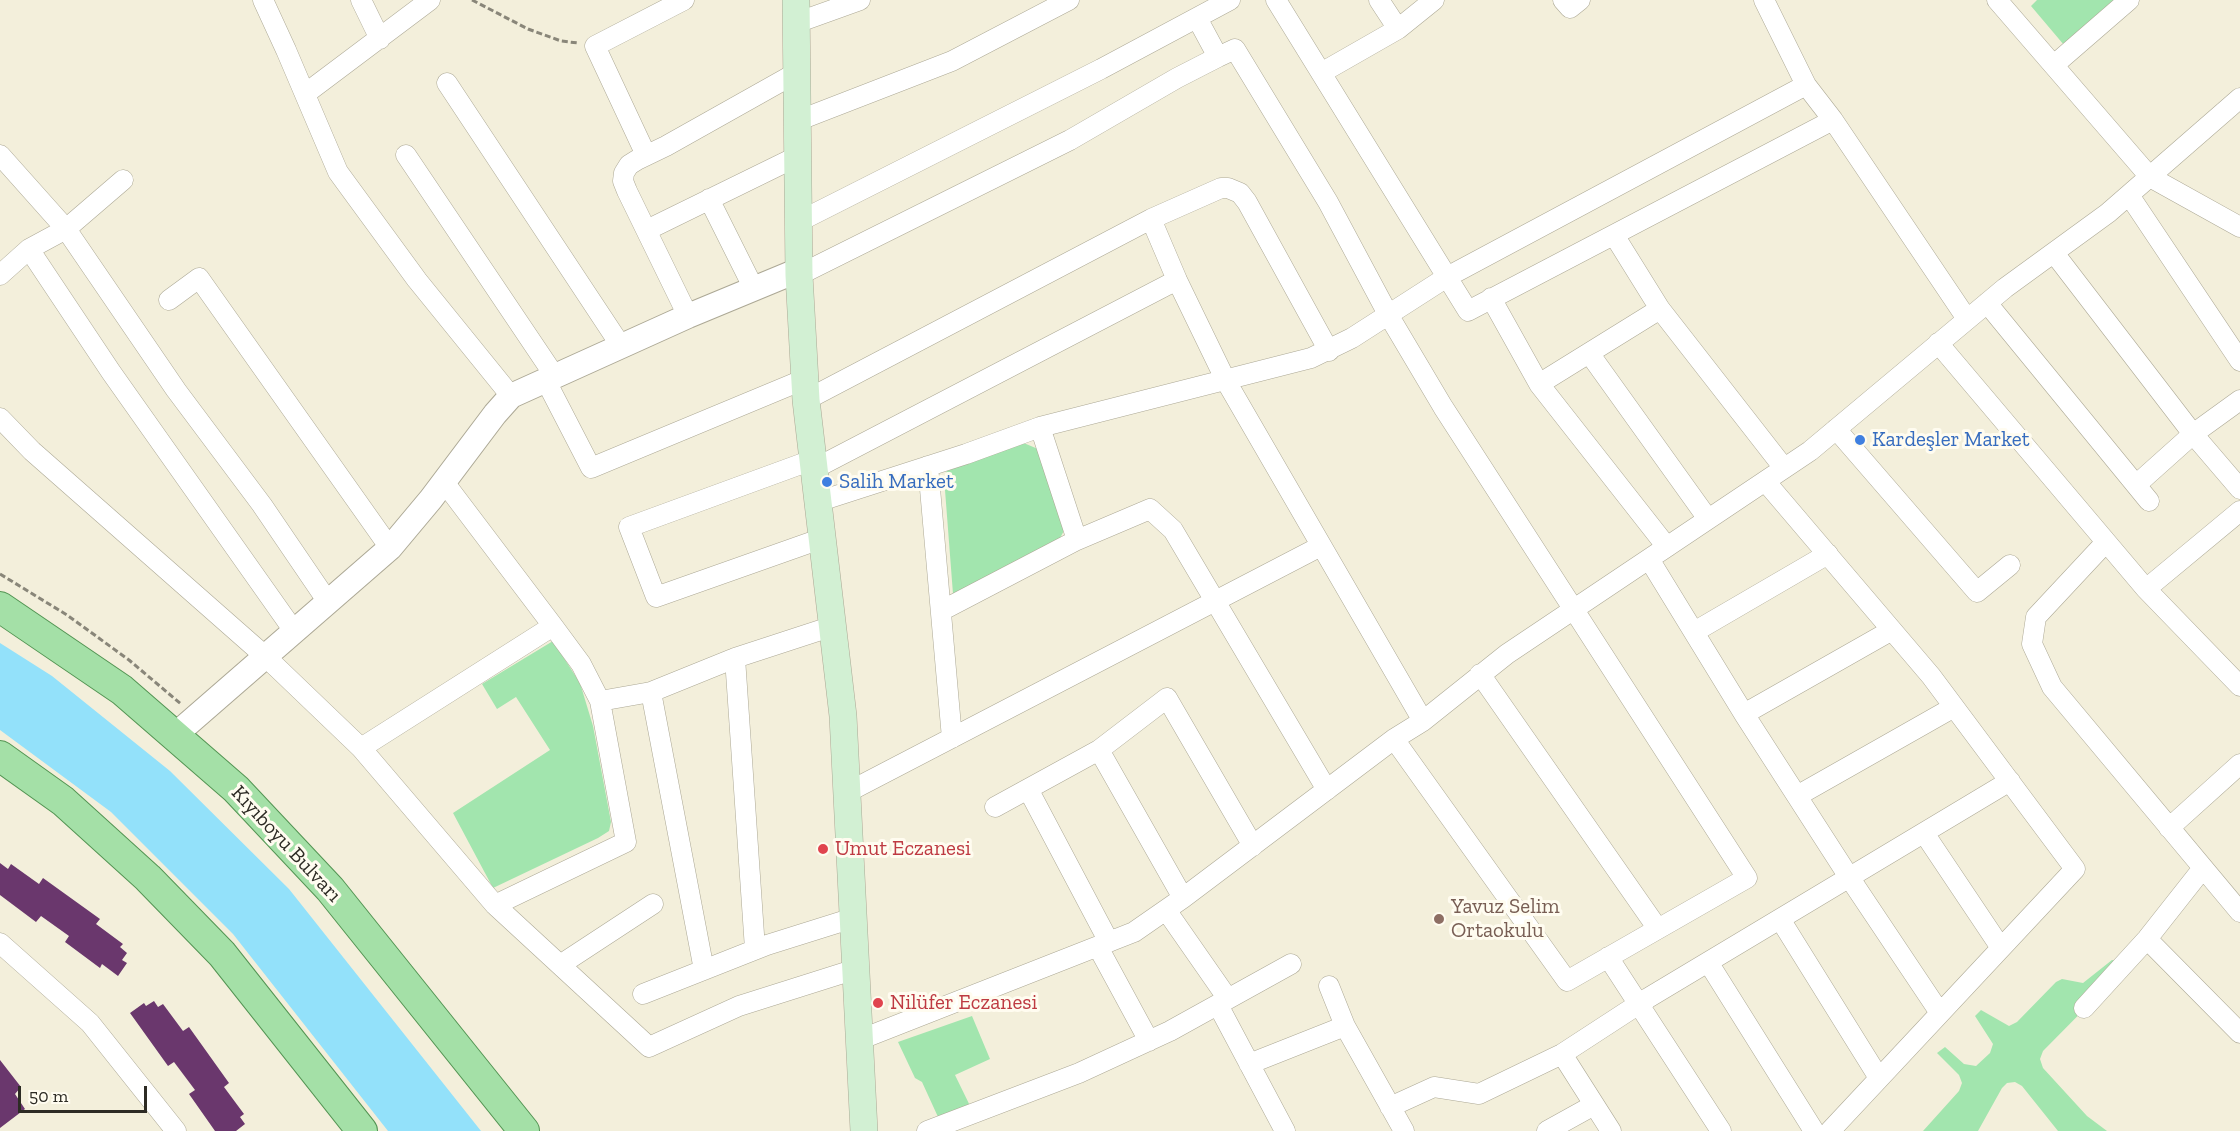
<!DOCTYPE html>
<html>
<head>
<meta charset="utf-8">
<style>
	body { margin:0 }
	#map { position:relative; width:2240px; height:1131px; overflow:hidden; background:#f3efdb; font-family:"Zilla Slab",serif }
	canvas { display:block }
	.scale { position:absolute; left:18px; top:1086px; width:129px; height:27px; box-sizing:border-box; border:3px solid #2d2b24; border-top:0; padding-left:8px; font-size:18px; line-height:21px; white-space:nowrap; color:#2d2b24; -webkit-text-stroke:4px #fffcf0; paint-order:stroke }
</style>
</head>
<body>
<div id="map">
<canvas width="2240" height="1131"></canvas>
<div class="scale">50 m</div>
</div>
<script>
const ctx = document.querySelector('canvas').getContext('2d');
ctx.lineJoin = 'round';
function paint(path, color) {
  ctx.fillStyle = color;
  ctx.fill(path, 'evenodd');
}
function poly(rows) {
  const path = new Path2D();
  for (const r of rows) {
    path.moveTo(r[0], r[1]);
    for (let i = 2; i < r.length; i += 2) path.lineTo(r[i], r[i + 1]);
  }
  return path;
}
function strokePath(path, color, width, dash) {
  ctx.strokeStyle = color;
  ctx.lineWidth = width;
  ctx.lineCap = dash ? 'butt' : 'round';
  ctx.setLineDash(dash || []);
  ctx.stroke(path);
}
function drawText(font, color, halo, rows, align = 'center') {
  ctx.font = font + ' "Zilla Slab",serif';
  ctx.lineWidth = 6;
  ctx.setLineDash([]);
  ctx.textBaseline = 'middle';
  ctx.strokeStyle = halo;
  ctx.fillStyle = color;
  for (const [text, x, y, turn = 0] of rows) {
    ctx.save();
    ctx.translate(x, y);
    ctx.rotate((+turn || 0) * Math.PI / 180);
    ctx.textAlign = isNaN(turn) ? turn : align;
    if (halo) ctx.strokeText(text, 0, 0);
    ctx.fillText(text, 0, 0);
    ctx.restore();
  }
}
const green = poly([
	[2037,0,2116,0,2064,45,2031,6],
	[1019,441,1038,449,1066,527,1060,538,953,594,944,477,951,462],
	[553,641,580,683,593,726,611,822,609,831,598,838,493,888,453,813,550,750,516,697,497,709,482,684],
	[2112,960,2130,963,2043,1051,2040,1059,2043,1068,2087,1116,2107,1131,2058,1131,2022,1086,2015,1082,2007,1083,2002,1088,1978,1131,1923,1131,1959,1091,1962,1083,1959,1075,1937,1053,1945,1047,1964,1064,1976,1066,1990,1053,1993,1044,1975,1016,1981,1010,2009,1026,2017,1022,2056,982,2062,979,2083,983],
	[972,1016,990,1059,955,1075,974,1114,944,1130,922,1082,915,1078,898,1042]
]);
const water = poly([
	[0,643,52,676,170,771,289,889,481,1131,388,1131,233,934,111,812,0,730]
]);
const building = poly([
	[0,863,8,869,11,864,39,884,43,878,100,919,96,924,123,944,120,947,127,953,122,960,127,963,118,976,102,964,100,968,65,942,69,936,41,916,36,922,0,895],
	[154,1001,158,1007,163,1004,183,1031,189,1027,229,1083,224,1087,244,1114,240,1117,245,1124,236,1131,215,1131,189,1094,195,1090,174,1062,168,1066,130,1013,144,1003,146,1006],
	[0,1060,21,1087,15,1094,25,1109,0,1128]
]);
const path = poly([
	[472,0,528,29,561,41,578,43],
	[0,574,67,615,129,660,181,704]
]);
const minor = poly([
	[263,0,286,50,338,172,417,280,511,396],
	[361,0,380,39],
	[1276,0,1468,311,1833,120,1967,319],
	[1379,0,1398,29,1434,0],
	[1563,0,1570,8,1580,0],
	[1764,0,1806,85,1833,120],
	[1997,0,2150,177,2240,227],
	[796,23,860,0],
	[1218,57,1235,49,1328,202,1389,316,1443,407,1747,878,1567,981,1394,739],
	[2054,65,2129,0],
	[1321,73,1398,29],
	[447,83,621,346],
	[305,94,430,0],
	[797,121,952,61,1069,0],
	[0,155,66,229,176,390,262,505,328,602],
	[406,155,554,375],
	[646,155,595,46,684,0],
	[2129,195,2240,361],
	[709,199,754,289],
	[1151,219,1221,188,1228,188,1240,193,1247,202,1329,351],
	[798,222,1101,69,1230,0],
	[647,230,798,156],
	[1614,235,1660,309,1784,468],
	[29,249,111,372,294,631],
	[2054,253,2193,434,2240,489],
	[0,275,29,249,66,229,123,180],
	[799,275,1070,140,1177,78,1218,57,1197,18],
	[1491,298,1539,384,1667,547],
	[169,300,199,278,390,548],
	[1987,303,2149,501],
	[688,316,627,191,623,181,624,173,629,165,637,160,666,146,796,73],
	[1938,343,2146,589,2240,686],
	[1589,353,1708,519],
	[546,381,591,468,805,379],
	[1539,384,1660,309],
	[806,400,1151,219,1177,280,1226,381,1423,721],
	[0,418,32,451,266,657,361,748,495,905,649,1047,739,1006,856,969],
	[1040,427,1077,540,1150,509,1173,530,1327,790],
	[1836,429,1977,592,2010,565],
	[812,460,629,527,656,597,823,538],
	[928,466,952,738],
	[814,469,1177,280],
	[1765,481,1931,676,2075,869,1830,1131],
	[444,482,553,626,581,664,600,701,626,842,495,905],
	[2136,485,2193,434,2240,400],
	[817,502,966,454,1040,427,1311,358,1352,338,1447,277,1806,85],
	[2106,542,2036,617,2032,644,2052,687,2240,912],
	[1649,559,1744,714,1849,877,1940,1013],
	[2146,589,2240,511],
	[941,611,1077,540],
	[1694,632,1828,554],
	[735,658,755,949],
	[1480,674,1658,929],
	[600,701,651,692],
	[1744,714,1892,630],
	[361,748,553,626],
	[1099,750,1167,698,1253,846],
	[1028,789,1109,942],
	[846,793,1321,546],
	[1797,796,1954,707],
	[995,807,1099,750,1183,898],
	[2169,828,2240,764],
	[1924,833,2001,948],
	[1166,910,1228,999],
	[1780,919,1879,1078],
	[2147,939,2240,1033],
	[0,943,90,1023,176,1131],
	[1098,947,1149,1041],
	[1608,957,1721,1131],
	[1708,962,1814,1131],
	[560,965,653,904],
	[704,970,651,692,735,658,833,626],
	[1329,986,1345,1026,1404,1131],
	[643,994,767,945,853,918],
	[1218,1005,1285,1131],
	[2084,1008,2147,939,2203,868],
	[859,1040,1134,932,1183,898,1394,739,1423,721,1507,654,1810,451,2005,288,2108,213,2240,98],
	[1562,1054,1611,1131],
	[1249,1064,1345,1026],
	[1390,1107,1434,1087,1479,1094,1562,1054,1648,998,2010,781],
	[927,1131,1079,1073,1170,1031,1291,964],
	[1547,1131,1594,1105]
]);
const tertiary = poly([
	[175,735,390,548,431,499,495,414,511,396,688,316,799,270]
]);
const secondary = poly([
	[796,0,799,275,806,400,843,716,864,1131]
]);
const primary = poly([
	[0,607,122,690,236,789,330,889,524,1131],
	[0,756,63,801,148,878,222,954,362,1131]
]);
const markers = [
	[1860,440,6,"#3f7fe0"],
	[827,482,6,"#3f7fe0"],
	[823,849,6,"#e0444e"],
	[1439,919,6,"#8d6e63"],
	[878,1003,6,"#e0444e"]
];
const shopNames = [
	["Kardeşler Market",1872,440],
	["Salih Market",839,482]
];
const streetNames = [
	["Kıyıboyu Bulvarı",286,844,47]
];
const healthNames = [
	["Umut Eczanesi",835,849],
	["Nilüfer Eczanesi",890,1003]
];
const educationNames = [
	["Yavuz Selim",1451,907],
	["Ortaokulu",1451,931]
];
paint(green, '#a2e5ae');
paint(water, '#93e1fa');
paint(building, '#6a376d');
strokePath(minor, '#aca895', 21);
strokePath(tertiary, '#aca895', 26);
strokePath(secondary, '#aca895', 28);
strokePath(primary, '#539453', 32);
strokePath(path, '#898679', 3, [6, 3]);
strokePath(minor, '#fff', 20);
strokePath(tertiary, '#fff', 24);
strokePath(secondary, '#d2f0d3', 27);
strokePath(primary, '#a4e0a7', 30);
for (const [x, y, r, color] of markers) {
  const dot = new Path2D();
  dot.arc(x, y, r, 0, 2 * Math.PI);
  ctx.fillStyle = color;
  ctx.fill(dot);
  strokePath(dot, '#fffcf0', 2);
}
drawText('21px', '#366cbe', '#fffcf0', shopNames, 'left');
drawText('21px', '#2d2b24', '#fffcf0', streetNames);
drawText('21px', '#be3a42', '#fffcf0', healthNames, 'left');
drawText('21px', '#785e54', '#fffcf0', educationNames, 'left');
</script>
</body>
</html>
